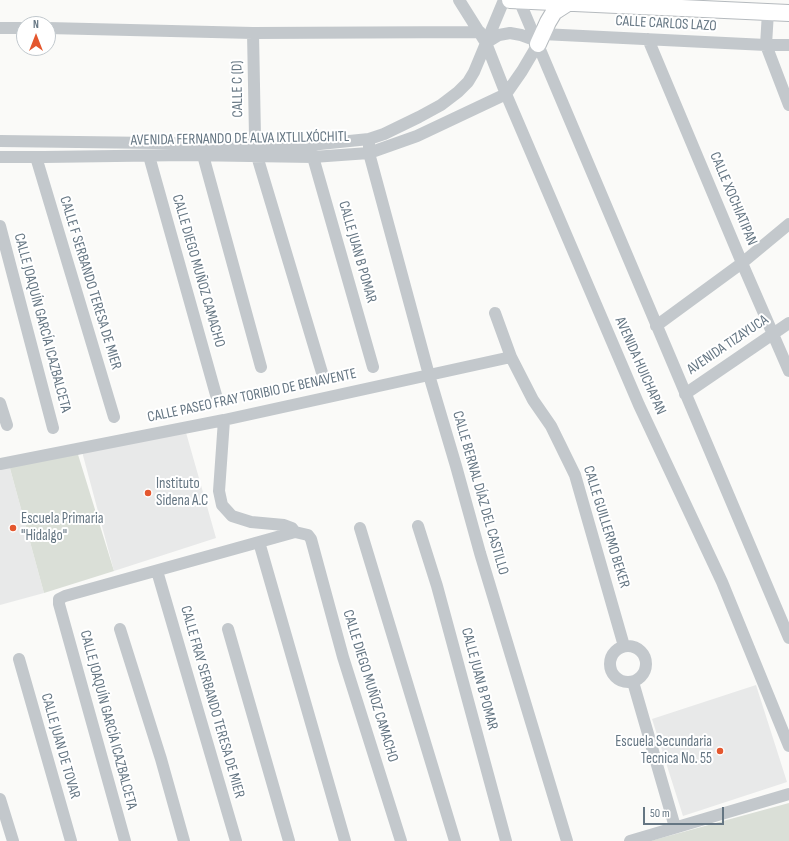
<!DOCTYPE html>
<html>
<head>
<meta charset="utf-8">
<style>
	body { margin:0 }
	#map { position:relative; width:789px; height:841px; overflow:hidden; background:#fafaf8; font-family:"Sofia Sans Condensed",sans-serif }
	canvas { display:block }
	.north { position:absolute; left:16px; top:16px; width:40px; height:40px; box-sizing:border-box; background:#fff; border:1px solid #c1c8cd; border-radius:50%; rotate:0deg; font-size:11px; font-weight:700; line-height:16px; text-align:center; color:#657683 }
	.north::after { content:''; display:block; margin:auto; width:14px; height:18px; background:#e4572e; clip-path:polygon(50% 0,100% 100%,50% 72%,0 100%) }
	.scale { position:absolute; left:643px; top:807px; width:81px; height:18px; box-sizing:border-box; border:2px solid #657683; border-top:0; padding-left:5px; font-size:12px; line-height:14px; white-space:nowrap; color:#657683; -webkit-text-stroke:3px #fff; paint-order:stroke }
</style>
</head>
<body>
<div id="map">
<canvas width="789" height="841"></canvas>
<div class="north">N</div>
<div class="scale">50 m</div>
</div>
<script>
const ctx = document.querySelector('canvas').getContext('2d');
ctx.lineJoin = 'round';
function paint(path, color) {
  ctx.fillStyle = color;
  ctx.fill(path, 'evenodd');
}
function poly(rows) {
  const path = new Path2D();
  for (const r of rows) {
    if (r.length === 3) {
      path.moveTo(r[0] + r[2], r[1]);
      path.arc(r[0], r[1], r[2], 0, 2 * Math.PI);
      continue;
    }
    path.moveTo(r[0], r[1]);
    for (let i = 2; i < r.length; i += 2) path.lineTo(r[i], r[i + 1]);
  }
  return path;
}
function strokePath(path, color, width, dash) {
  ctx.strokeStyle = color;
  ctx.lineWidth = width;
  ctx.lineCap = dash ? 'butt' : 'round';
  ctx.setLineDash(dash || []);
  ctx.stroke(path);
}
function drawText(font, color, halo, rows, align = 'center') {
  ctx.font = font + ' "Sofia Sans Condensed",sans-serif';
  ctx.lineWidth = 4;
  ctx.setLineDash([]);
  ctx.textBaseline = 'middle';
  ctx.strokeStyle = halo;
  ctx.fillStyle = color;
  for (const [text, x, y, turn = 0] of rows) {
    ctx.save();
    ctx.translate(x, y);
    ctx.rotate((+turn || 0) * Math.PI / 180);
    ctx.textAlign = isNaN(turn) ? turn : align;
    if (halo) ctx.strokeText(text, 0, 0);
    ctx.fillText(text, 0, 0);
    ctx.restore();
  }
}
const built = poly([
	[185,429,216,538,114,571,81,448],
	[8,461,44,593,0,605,0,463],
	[756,685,787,782,683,816,652,719]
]);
const green = poly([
	[76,448,114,571,44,593,8,461],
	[789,803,789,841,650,841]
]);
const minor = poly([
	[459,0,486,43,506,94,639,405,722,582,789,746],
	[519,0,789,638],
	[768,12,766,45,789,105],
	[0,28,24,28],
	[48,28,253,33,480,32],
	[253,33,255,137,257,156,323,376],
	[542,34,766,45,789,45],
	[648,39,742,263,789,371],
	[369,139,369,153,429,375,456,466,480,553,567,841],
	[0,141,310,145,369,139,384,134,419,117,441,105,458,92,468,82,474,72,504,0],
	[201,148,261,367],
	[311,150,373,367],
	[149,156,216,395],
	[0,157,44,157,187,155,313,157,369,153,417,136,506,94,522,71,538,44,532,39,521,35,510,33,499,35,486,43],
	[36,157,114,417],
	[0,226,53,428],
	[495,313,511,357,533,400,551,426,575,475,624,646],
	[656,326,742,263,789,224],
	[685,394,789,323],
	[0,403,7,425],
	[224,420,219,491,222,505,232,516,251,522,284,525,292,528,295,532],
	[0,464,224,420,511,357],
	[418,526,437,586,506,841],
	[360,528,455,841],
	[259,542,345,841],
	[157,571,236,841],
	[120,629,161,759,184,841],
	[228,629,289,841],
	[628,664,18],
	[19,659,71,841],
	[633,682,675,827],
	[0,799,13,841],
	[125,841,59,604,59,599,65,596,295,532,308,535,311,539,343,657,401,841],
	[630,841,789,794]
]);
const major = poly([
	[510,0,789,13],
	[538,44,548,22,554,12,568,3]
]);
const markers = [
	[148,493,4,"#e4572e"],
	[13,528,4,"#e4572e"],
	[720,751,4,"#e4572e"]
];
const streetNames = [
	["CALLE CARLOS LAZO",666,24,3],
	["CALLE C (D)",238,89,-91],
	["AVENIDA FERNANDO DE ALVA IXTLILXÓCHITL",240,139,-1],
	["CALLE XOCHIATIPAN",733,199,67],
	["CALLE JUAN B POMAR",357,252,74],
	["CALLE DIEGO MUÑOZ CAMACHO",198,271,74],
	["CALLE F SERBANDO TERESA DE MIER",90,283,73],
	["CALLE JOAQUÍN GARCÍA ICAZBALCETA",42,323,75],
	["AVENIDA TIZAYUCA",728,345,-34],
	["AVENIDA HUICHAPAN",640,366,66],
	["CALLE PASEO FRAY TORIBIO DE BENAVENTE",252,396,-12],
	["CALLE BERNAL DÍAZ DEL CASTILLO",480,493,74],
	["CALLE GUILLERMO BEKER",606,527,73],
	["CALLE JUAN B POMAR",479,679,75],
	["CALLE DIEGO MUÑOZ CAMACHO",370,686,73],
	["CALLE FRAY SERBANDO TERESA DE MIER",212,702,74],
	["CALLE JOAQUÍN GARCÍA ICAZBALCETA",108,720,75],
	["CALLE JUAN DE TOVAR",60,746,74]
];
const poiNames = [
	["Instituto",156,484],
	["Sidena A.C",156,501],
	["Escuela Primaria",21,519],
	["\"Hidalgo\"",21,536],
	["Escuela Secundaria",712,742,"right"],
	["Tecnica No. 55",712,759,"right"]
];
paint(built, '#e8e9e9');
paint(green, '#dadfd7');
strokePath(major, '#b5babe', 18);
strokePath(minor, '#c3c8cc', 12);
strokePath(major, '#fff', 16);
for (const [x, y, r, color] of markers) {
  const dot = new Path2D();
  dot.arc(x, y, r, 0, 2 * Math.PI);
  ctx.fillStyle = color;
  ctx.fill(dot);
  strokePath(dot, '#fff', 1.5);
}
drawText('15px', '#657683', '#fff', streetNames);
drawText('15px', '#657683', '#fff', poiNames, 'left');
</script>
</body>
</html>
